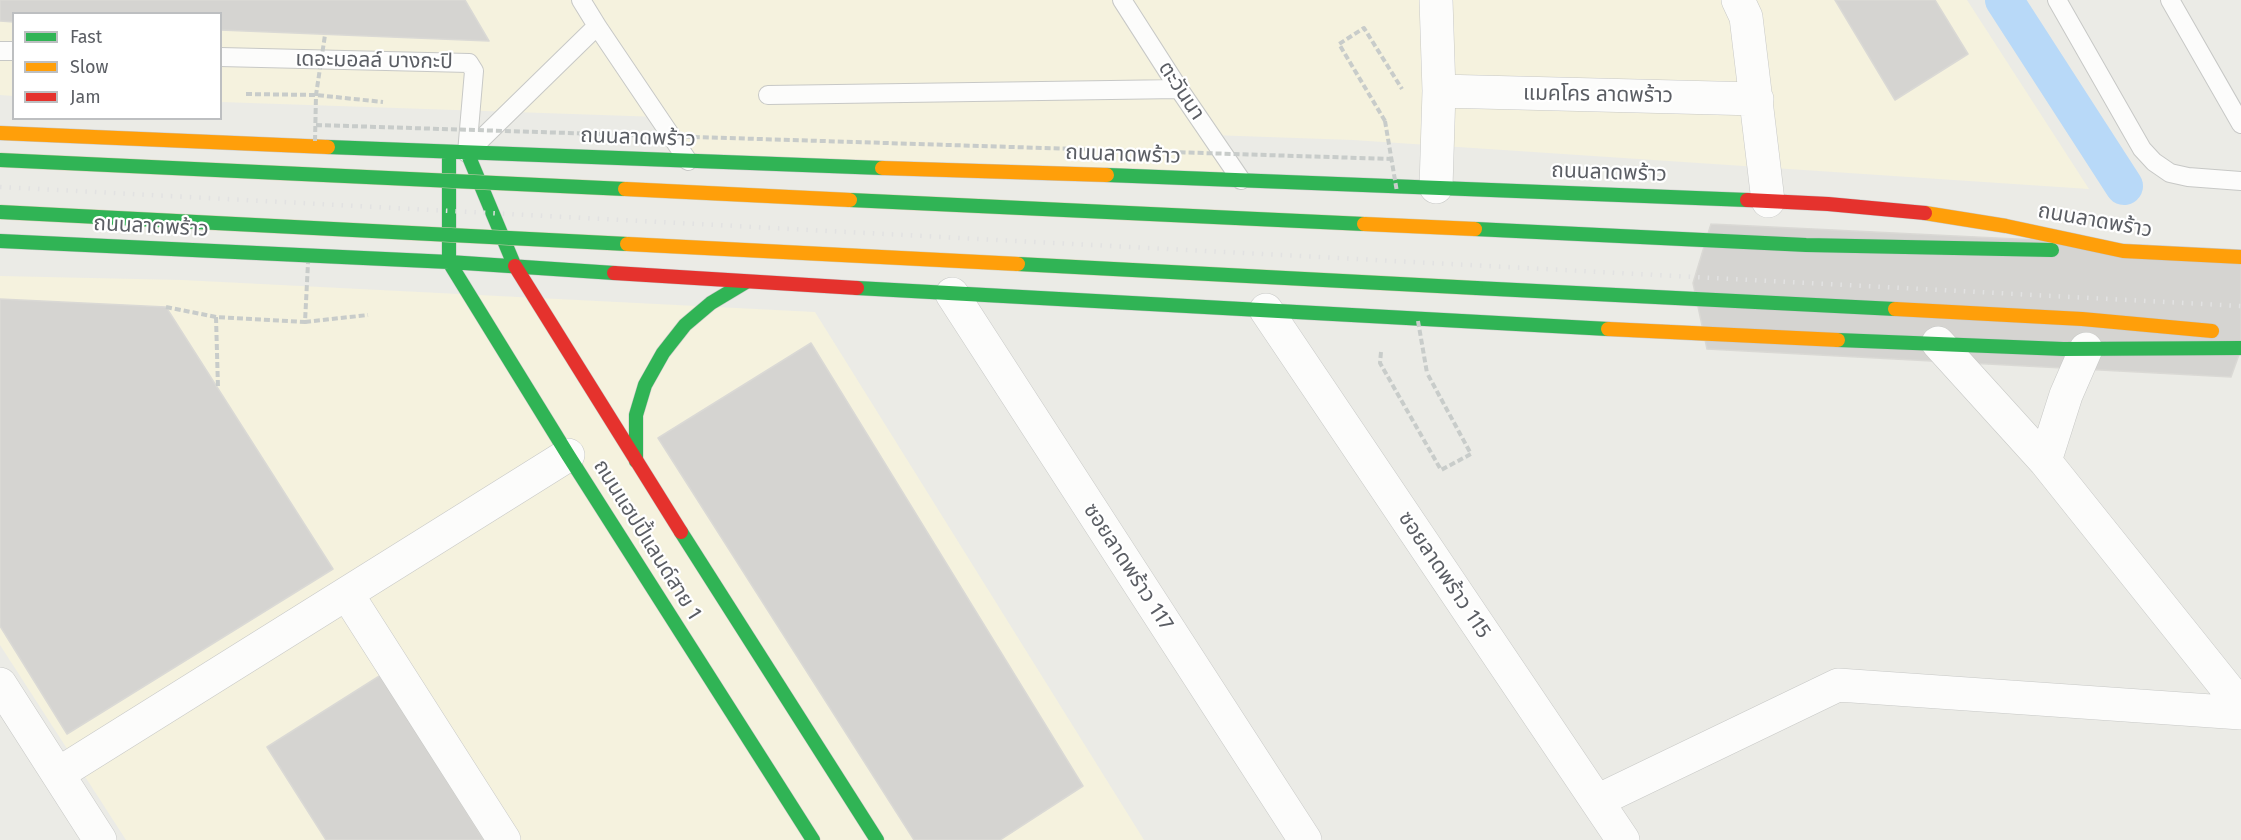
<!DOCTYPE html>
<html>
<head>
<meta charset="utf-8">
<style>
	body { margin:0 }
	#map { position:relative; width:2241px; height:840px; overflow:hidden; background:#ebebe6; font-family:"Fira Sans",sans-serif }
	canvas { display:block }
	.legend { position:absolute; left:12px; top:12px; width:210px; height:108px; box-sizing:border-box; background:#fff; border:2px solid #bdbfc1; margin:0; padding:8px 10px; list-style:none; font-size:18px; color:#5b5e64 }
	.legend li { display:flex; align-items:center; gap:12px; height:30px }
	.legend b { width:30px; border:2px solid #bdbfc1 }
</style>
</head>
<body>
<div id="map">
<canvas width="2241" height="840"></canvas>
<ul class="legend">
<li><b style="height:8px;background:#30b455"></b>Fast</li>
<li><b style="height:8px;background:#ff9f0a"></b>Slow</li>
<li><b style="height:8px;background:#e5322d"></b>Jam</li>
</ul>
</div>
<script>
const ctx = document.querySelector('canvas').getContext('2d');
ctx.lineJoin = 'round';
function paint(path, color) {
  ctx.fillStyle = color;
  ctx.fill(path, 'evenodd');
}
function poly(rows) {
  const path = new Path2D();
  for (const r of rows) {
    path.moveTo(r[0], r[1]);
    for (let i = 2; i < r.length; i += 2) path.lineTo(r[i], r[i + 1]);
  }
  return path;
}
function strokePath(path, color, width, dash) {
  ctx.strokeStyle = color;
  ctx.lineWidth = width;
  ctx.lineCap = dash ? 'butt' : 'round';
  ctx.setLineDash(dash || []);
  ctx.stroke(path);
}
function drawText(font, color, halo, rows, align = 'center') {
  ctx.font = font + ' "Fira Sans","Noto Sans Thai",sans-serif';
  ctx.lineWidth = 4.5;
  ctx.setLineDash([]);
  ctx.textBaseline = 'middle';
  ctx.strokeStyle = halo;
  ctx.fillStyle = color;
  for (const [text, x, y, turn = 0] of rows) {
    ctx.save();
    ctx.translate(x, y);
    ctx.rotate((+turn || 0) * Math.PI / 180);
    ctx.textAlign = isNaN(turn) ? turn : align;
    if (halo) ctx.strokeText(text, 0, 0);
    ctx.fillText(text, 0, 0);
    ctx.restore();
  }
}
const commercial = poly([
	[0,0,1967,0,2089,189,1353,140,1211,135,1241,180,688,161,660,117,221,102,220,14,14,14,13,96,0,95],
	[0,276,182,280,815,312,1144,840,126,840,0,645]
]);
const canal = poly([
	[2004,0,2124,186]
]);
const building = poly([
	[0,0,465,0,489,41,220,30,220,14,14,14,14,22,0,21,0,0],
	[1835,0,1935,0,1968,54,1895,100,1835,0],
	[1711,224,2241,250,2241,349,2231,377,1707,349,1693,283,1711,224],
	[0,299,166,307,333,569,67,734,0,626,0,299],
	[811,343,1083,786,1000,840,914,840,658,438,811,343],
	[381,675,484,840,326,840,267,747,381,675]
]);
const path = poly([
	[246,94,316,95,383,102],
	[1385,121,1339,44,1364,28,1402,89],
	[216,317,218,388],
	[305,322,368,315],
	[1381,352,1380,363,1441,470,1471,454,1427,373]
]);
const lane = poly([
	[1122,0,1179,89,1241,180],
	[2057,0,2142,149,2154,162,2170,173,2188,177,2241,181],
	[2170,0,2241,124],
	[597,26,688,161],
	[0,51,14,51],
	[220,57,469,63,474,71,467,153],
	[768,95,1179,89],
	[467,153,597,26,581,0]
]);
const street = poly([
	[1436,0,1439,91,1436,187],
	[1738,0,1746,17,1768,201],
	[1439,91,1757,99],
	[952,294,1305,840],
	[1266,310,1623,840],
	[1938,343,2045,461,2241,706],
	[2045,461,2066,395,2086,349],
	[347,594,504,840],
	[0,684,100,840],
	[58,774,568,455],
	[1597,801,1838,685,2241,713]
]);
const fast = poly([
	[328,147,882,168],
	[449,153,449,262],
	[469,157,513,262],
	[1107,175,1747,200],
	[1475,229,1806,245,2052,250],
	[0,241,449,262,614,273],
	[449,262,568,455,813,840],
	[857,288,1608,329],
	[1476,288,1895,309],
	[1838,340,2063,349,2241,348],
	[636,461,636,415,645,385,663,353,685,325,711,303,746,282],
	[681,532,877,840]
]);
const slow = poly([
	[0,133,328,147],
	[882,168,1107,175],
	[1925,213,2006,226,2123,251,2241,257],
	[1895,309,2082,319,2212,331],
	[1608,329,1838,340]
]);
const jam = poly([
	[1747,200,1828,204,1925,213],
	[515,266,681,532],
	[614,273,857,288]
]);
const rail = poly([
	[0,187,2241,306]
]);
const pathBridge = poly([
	[1385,121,1397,192],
	[316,125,1392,159],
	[315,141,316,95,325,35],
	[166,307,216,317,305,322,308,263],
	[1418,321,1427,373]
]);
const fastBridge = poly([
	[0,160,625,189],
	[850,200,1364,224],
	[0,212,627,244],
	[1018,264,1476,288]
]);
const slowBridge = poly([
	[625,189,850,200],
	[1364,224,1475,229],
	[627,244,1018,264]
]);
const streetNames = [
	["เดอะมอลล์ บางกะปิ",374,61,1],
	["ตะวันนา",1181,91,56],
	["แมคโคร ลาดพร้าว",1598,95,1],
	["ถนนลาดพร้าว",638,138,2],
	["ถนนลาดพร้าว",1123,155,2],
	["ถนนลาดพร้าว",1609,173,2],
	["ถนนลาดพร้าว",2095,221,10],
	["ถนนลาดพร้าว",151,227,3],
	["ถนนแฮปปี้แลนด์สาย 1",647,540,58],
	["ซอยลาดพร้าว 117",1128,567,57],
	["ซอยลาดพร้าว 115",1444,575,56]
];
paint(commercial, '#f5f2de');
strokePath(canal, '#b8d9f8', 38);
paint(building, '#d5d4d1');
strokePath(building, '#dad9d5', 1.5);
strokePath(lane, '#c7c8c6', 20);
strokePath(street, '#c7c8c6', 34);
strokePath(fast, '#c8c8c7', 15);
strokePath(slow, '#c8c8c7', 15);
strokePath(jam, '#c8c8c7', 15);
strokePath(path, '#c8ccca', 4, [6, 3]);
strokePath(lane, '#fcfcfb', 18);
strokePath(street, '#fcfcfb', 33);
strokePath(fast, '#30b455', 14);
strokePath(slow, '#ff9f0a', 14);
strokePath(jam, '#e5322d', 14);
strokePath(rail, '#e2e2e2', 4.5, [1.5, 8]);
strokePath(fastBridge, '#d3cdb3', 15, []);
strokePath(slowBridge, '#d3cdb3', 15, []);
strokePath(pathBridge, '#c8ccca', 4, [6, 3]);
strokePath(fastBridge, '#30b455', 14);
strokePath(slowBridge, '#ff9f0a', 14);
drawText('21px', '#5b5e64', '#fff', streetNames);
</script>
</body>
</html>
